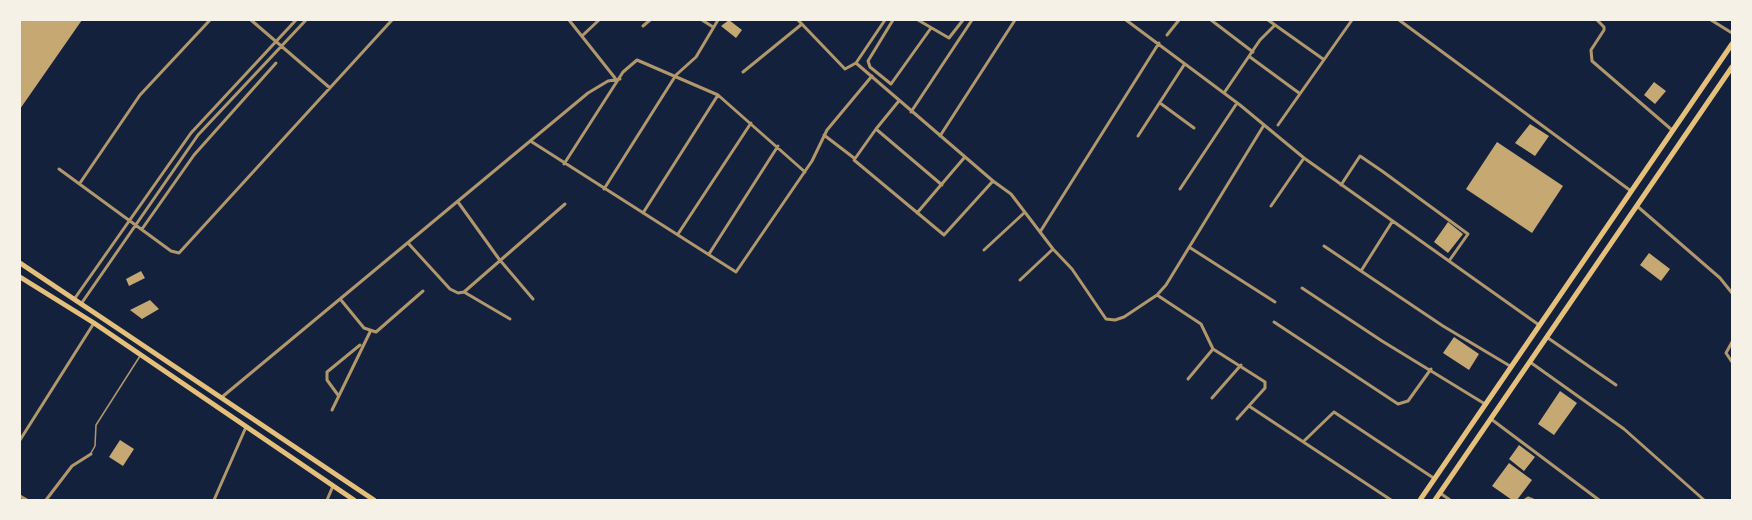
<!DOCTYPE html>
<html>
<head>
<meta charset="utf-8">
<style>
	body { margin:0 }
	#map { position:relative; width:1752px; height:520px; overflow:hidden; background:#14213d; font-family:Helvetica,sans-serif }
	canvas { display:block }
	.frame { position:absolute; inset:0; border:21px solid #f6f1e7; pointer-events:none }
</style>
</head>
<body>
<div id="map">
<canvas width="1752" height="520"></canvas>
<div class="frame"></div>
</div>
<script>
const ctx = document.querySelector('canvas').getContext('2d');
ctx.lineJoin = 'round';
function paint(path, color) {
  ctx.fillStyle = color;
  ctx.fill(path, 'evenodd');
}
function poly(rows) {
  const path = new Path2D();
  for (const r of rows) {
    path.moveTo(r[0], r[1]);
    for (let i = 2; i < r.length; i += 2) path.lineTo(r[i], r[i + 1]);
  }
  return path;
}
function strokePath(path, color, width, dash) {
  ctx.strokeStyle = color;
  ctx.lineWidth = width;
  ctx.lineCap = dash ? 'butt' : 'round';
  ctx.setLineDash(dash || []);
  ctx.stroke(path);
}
const building = poly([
	[20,20,82,20,20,109],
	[729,20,742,30,736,38,721,26],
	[1654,82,1666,91,1655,104,1644,95],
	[1530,124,1549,136,1535,156,1515,143],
	[1497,142,1563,186,1532,233,1466,189],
	[1448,222,1463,234,1448,253,1434,242],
	[1649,253,1670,269,1661,281,1640,265],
	[141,271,145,278,129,286,126,279],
	[150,300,159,309,142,319,130,310],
	[1454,337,1479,354,1469,370,1443,353],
	[1560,391,1577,403,1554,435,1538,424],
	[120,440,134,449,123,466,109,457],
	[1519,445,1535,457,1524,471,1509,459],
	[1509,463,1532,480,1517,500,1512,500,1492,486]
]);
const service = poly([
	[91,453,95,446,96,425,140,356]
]);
const minor = poly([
	[251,20,330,88],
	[569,20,615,78],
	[702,20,713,27],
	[798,20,845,69,856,63,885,20],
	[893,20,868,61,870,67,891,84,931,28],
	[918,20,949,38,963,20],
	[1126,20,1240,105,1304,158,1539,325],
	[1211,20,1253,52],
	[1268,20,1323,59],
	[1399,20,1631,191],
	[1597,20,1604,27,1604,30,1591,50,1592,61,1672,130],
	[1711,20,1732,33],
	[643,26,650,20],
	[1167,35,1179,20],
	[582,36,599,20],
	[1250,57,1299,93],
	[856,63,993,181,944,235,854,160,876,129],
	[743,72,802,24],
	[1224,93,1260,40,1275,25],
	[898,102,876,129,942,185],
	[1160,103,1194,128],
	[911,112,972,20],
	[1278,125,1352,20],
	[824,135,854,158],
	[940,136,1015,20],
	[1138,136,1184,65],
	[532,142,736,272,812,161,827,130,872,76],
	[564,164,623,72,637,60,718,95,805,172],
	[59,169,171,251,179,253,392,20],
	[993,181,1011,194,1053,249,1072,269,1106,319,1115,320,1124,317,1157,295,1201,324,1213,349,1265,382,1265,388,1237,419],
	[80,183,140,95,210,20],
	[1341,185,1360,156,1382,171,1468,234,1449,261],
	[604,189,676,75,696,57,718,20],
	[1180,189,1237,103],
	[458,202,499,259,533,299],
	[1271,206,1304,158],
	[1637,206,1720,278,1732,293],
	[643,213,718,95],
	[917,213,964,158],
	[1392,222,1361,271,1443,326,1510,366],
	[142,229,194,155,276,63],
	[1040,232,1159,43],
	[678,234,751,123],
	[408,243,450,289,458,293,464,292,510,319],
	[1324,246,1361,271],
	[1189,247,1275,302],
	[984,250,1024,213],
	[709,254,778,146],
	[1020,280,1053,249],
	[1302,288,1382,341,1485,404],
	[464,292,565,204],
	[1157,295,1166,285,1264,125],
	[75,298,191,133,296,20],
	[341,300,364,328,376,332,423,291],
	[81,304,198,135,306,20],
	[1274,322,1398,404,1408,401,1431,369],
	[1548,338,1616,385],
	[1732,342,1726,353,1732,362],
	[1530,362,1624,429,1704,500],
	[1188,379,1213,349],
	[338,395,327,380,327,372,360,345],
	[222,397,588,93,608,81,620,79],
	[1212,398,1241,365],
	[1249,406,1391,500],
	[332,410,370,332],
	[1491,419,1599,500],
	[20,440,94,323],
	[1304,441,1334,412,1435,479],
	[1440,493,1450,500],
	[20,496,27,500],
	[46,500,72,466,91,454],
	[214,500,246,427],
	[327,500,333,486],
	[1525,500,1528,498,1533,500]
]);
const primary = poly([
	[20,263,374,500],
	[20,277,94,323,354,500],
	[1420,500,1732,44],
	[1435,500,1732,67]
]);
paint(building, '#c6a872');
strokePath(service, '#b1986c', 1.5);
strokePath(minor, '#b1986c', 3);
strokePath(primary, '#e5c07b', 5);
</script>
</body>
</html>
